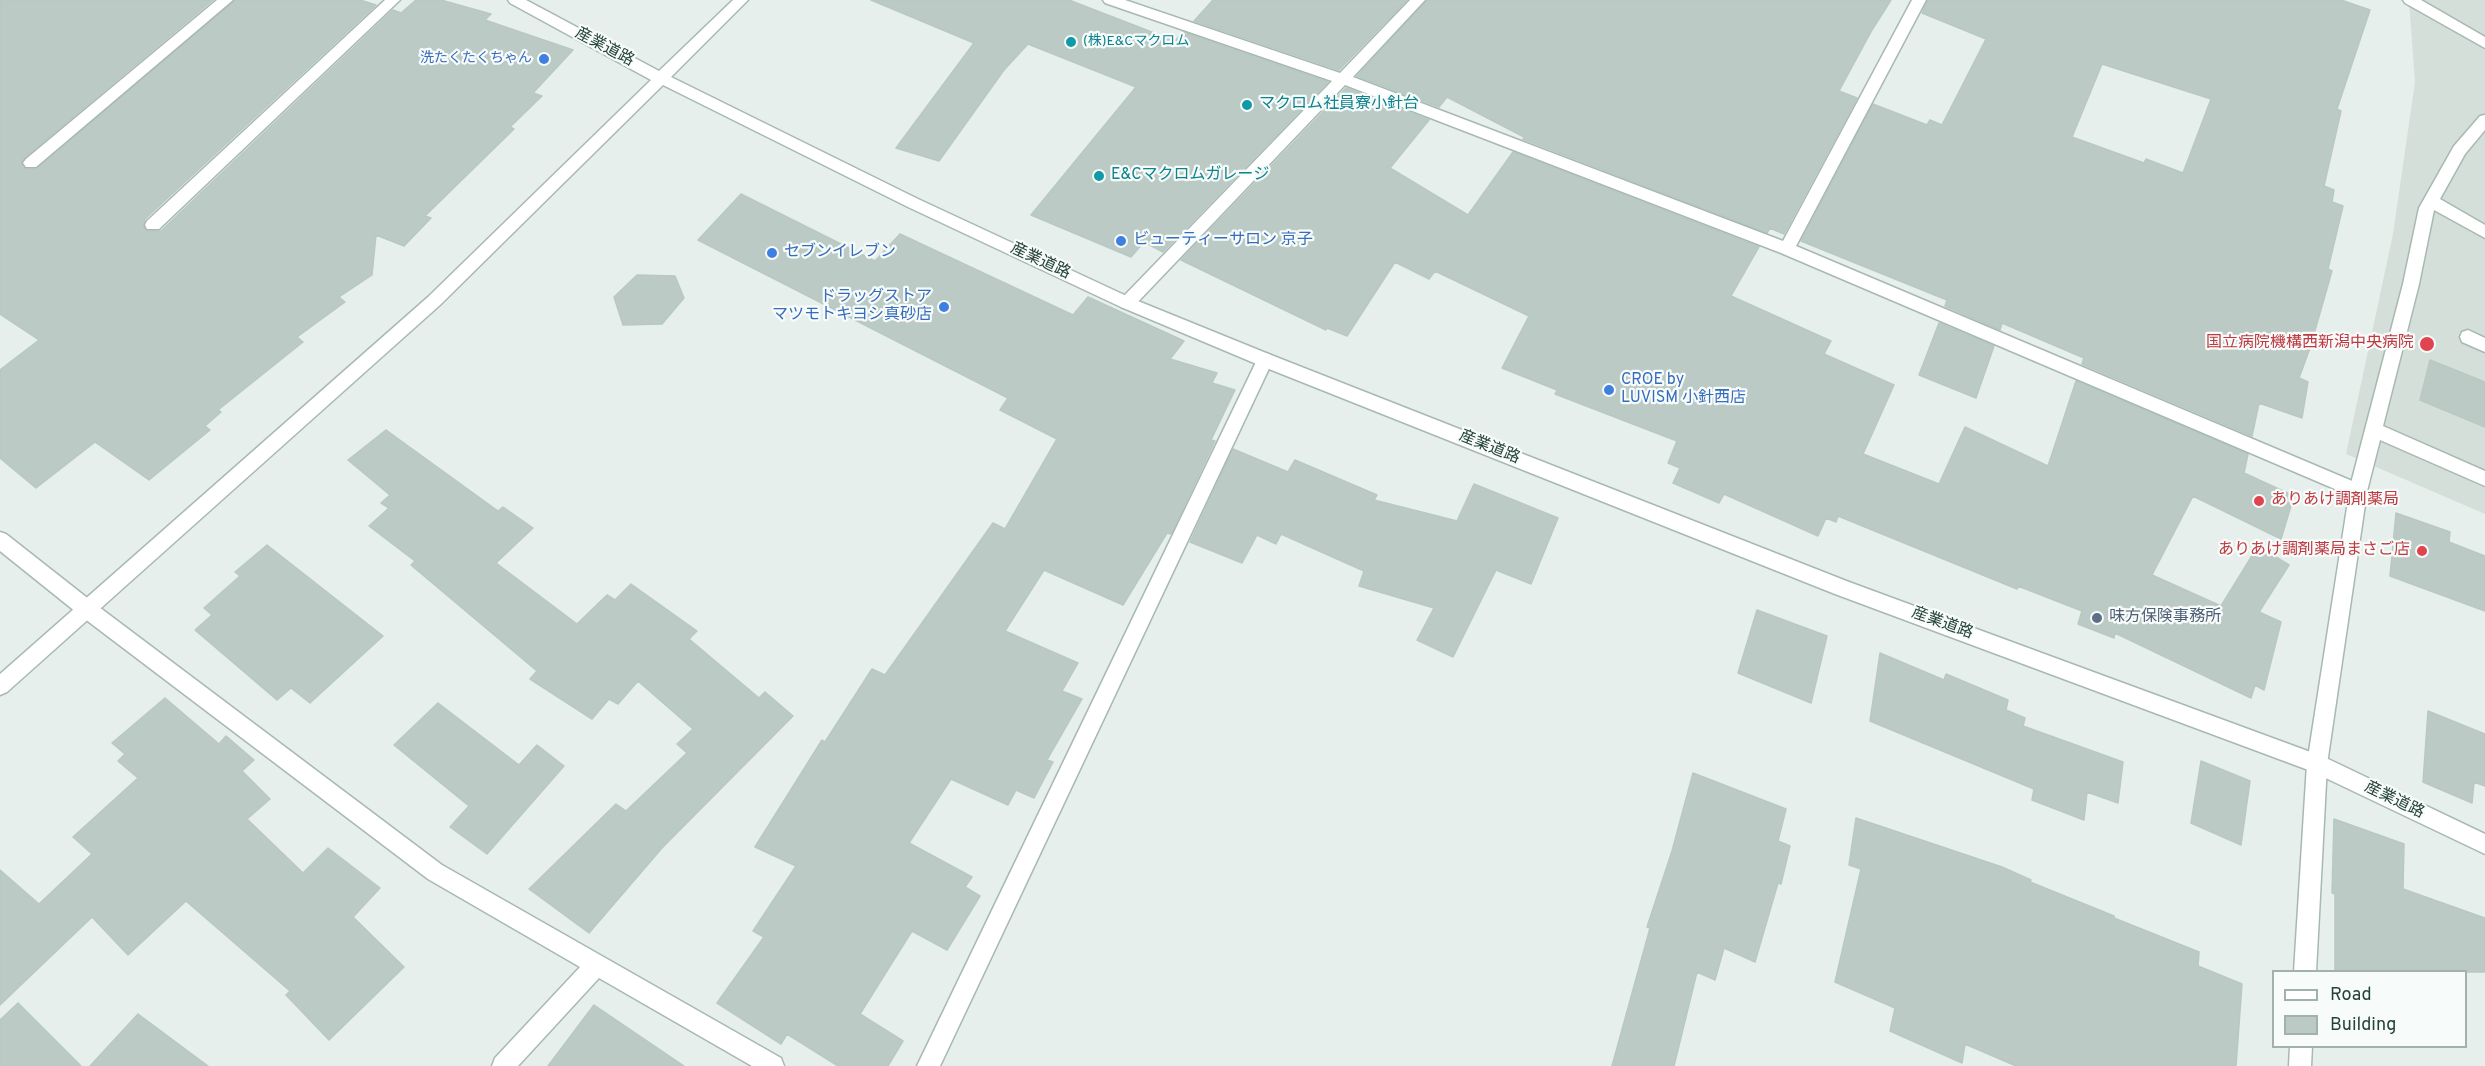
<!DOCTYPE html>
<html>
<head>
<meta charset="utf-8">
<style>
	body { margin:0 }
	#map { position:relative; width:2485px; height:1066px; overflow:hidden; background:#e6efeb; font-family:Overpass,sans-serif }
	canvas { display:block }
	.legend { position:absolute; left:2272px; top:970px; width:195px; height:78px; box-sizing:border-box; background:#f7fbf9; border:2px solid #a3b1ad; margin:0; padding:8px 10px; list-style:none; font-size:18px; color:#24423a }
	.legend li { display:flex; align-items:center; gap:12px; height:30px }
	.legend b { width:30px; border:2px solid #a3b1ad }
</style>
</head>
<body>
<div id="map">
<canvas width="2485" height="1066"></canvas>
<ul class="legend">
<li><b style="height:8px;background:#fff"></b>Road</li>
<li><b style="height:16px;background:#bbcac4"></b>Building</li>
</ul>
</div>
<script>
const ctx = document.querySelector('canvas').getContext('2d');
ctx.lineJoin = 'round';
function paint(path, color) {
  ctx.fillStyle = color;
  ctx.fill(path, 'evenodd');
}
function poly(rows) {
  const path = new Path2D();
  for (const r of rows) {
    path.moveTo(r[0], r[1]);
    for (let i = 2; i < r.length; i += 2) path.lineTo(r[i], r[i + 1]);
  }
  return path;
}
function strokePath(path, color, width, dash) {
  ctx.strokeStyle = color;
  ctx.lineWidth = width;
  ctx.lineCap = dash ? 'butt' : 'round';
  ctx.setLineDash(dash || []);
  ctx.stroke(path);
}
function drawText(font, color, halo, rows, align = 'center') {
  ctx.font = font + ' Overpass,"Noto Sans JP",sans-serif';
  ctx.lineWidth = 4.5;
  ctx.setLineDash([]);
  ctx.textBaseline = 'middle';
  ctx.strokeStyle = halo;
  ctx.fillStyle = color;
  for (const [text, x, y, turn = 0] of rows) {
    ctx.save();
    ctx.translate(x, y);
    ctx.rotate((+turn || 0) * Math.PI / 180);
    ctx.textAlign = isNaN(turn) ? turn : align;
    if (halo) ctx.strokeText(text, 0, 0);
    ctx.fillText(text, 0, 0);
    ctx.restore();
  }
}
const built = poly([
	[2409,0,2485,0,2485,514,2346,454,2393,234,2415,82]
]);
const building = poly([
	[0,0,213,0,25,157,21,163,26,169,37,169,235,0,360,0,376,5,145,219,143,226,147,231,161,231,393,10,401,13,416,0,441,0,491,14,485,20,573,50,533,93,542,96,510,127,514,129,425,216,431,218,404,246,376,235,372,275,339,297,345,302,297,337,303,342,218,410,221,412,205,426,210,430,149,480,95,442,36,488,0,458,0,370,39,340,0,314,0,0],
	[871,0,1069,0,1175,41,1183,32,1328,82,1163,252,1144,242,1131,257,1031,215,1136,87,1028,44,1004,70,939,161,896,148,974,43,871,0],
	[1213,0,1407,0,1339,70,1194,21,1213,0],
	[1427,0,1891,0,1872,30,1839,91,1857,98,1784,234,1770,228,1767,233,1523,139,1524,137,1447,97,1439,107,1357,76,1427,0],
	[1928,0,2341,0,2370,10,2337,109,2341,111,2324,186,2334,190,2332,202,2343,206,2328,269,2332,271,2310,348,2299,378,2308,382,2302,418,2259,403,2252,436,2082,364,2084,358,2002,323,2000,330,1945,306,1947,300,1801,241,1873,104,1927,125,1930,120,1942,125,1986,39,1922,13,1928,0],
	[2102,64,2211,99,2183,173,2146,159,2144,163,2072,137,2102,64],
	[1346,88,1429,120,1390,168,1468,215,1513,152,1759,247,1731,296,1831,341,1824,354,1894,385,1863,454,1939,484,1965,427,2048,466,2076,381,2248,454,2244,473,2294,496,2281,539,2193,496,2152,575,2221,606,2258,546,2289,565,2259,612,2281,622,2264,690,2255,685,2251,698,2115,633,2114,638,2078,624,2082,611,2018,586,2017,589,1838,516,1836,522,1826,518,1818,536,1724,494,1719,503,1673,483,1680,468,1668,463,1677,441,1555,394,1557,390,1502,368,1529,316,1435,271,1429,279,1395,262,1347,336,1327,328,1326,330,1181,260,1346,88],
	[741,194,875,261,900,234,1073,315,1088,297,1184,341,1170,359,1217,373,1212,383,1235,390,1211,440,1215,441,1171,534,1167,533,1123,605,1044,570,1005,631,1078,663,1062,691,1082,699,1047,760,1053,762,1034,798,1016,790,1008,805,951,779,909,843,972,877,965,887,980,896,947,950,912,931,860,1014,903,1041,888,1066,838,1066,787,1034,781,1044,717,1003,764,937,753,931,796,866,755,847,822,740,825,742,872,669,885,675,993,523,1005,529,1057,439,1000,410,1008,398,698,240,741,194],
	[637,275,675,276,684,298,662,324,623,325,614,297,637,275],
	[1939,323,1994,346,1976,398,1919,375,1939,323],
	[2430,360,2485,382,2485,427,2420,400,2430,360],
	[386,430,498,511,503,507,533,528,496,563,577,624,607,595,615,600,631,584,697,631,689,639,759,698,765,692,793,716,662,848,589,933,529,889,616,804,626,811,687,753,677,744,693,729,638,681,618,704,609,699,592,719,530,679,537,671,411,565,415,561,369,526,389,508,381,503,390,495,348,460,386,430],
	[1233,449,1288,472,1295,460,1377,495,1374,500,1457,521,1474,484,1558,518,1531,584,1496,570,1453,657,1417,640,1434,608,1359,586,1364,571,1281,534,1276,544,1257,535,1242,563,1190,542,1233,449],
	[2396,513,2450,532,2449,542,2485,556,2485,611,2390,576,2396,513],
	[267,545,383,636,310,703,291,688,277,700,195,630,212,615,204,608,240,576,235,572,267,545],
	[1757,610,1827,636,1811,703,1738,673,1757,610],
	[1880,653,1944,680,1946,674,2008,700,2006,710,2025,718,2023,726,2123,762,2118,803,2087,792,2084,820,2032,800,2034,789,1870,721,1880,653],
	[165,698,219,744,226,736,254,760,242,771,270,799,247,819,303,873,328,848,380,888,353,917,404,967,329,1040,286,995,290,991,186,901,128,955,92,917,0,1005,0,870,39,904,92,854,73,837,138,778,118,761,125,754,112,743,165,698],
	[438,703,519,765,537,745,564,766,487,854,450,827,469,806,394,745,438,703],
	[2428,711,2485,734,2485,786,2474,782,2472,803,2423,782,2428,711],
	[2201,761,2250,781,2241,845,2191,823,2201,761],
	[1693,773,1786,809,1778,841,1790,846,1781,884,1778,883,1755,962,1724,948,1715,980,1697,972,1674,1066,1612,1066,1650,928,1647,927,1672,851,1693,773],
	[1856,818,2002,867,2031,880,2030,882,2114,916,2114,918,2199,952,2198,966,2242,984,2236,1066,2016,1066,1965,1044,1962,1063,1890,1031,1895,1008,1835,982,1861,869,1849,865,1856,818],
	[2334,819,2404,844,2403,889,2485,918,2485,972,2335,972,2335,894,2332,893,2334,819],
	[18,1003,81,1066,0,1066,0,1020,18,1003],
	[594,1005,684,1066,548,1066,594,1005],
	[138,1014,208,1066,90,1066,138,1014]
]);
const service = poly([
	[2403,0,2421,0,2485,37,2485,48,2405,3,2403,0],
	[2485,115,2485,130,2465,154,2440,199,2485,225,2485,238,2434,210,2419,284,2383,426,2485,471,2485,486,2380,440,2367,491,2364,496,2358,499,2352,496,2349,491,2403,284,2419,208,2454,146,2480,116,2485,115],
	[2468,330,2485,338,2485,352,2462,342,2460,337,2462,332,2468,330]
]);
const minor = poly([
	[217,0,233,0,36,167,26,167,23,163,26,159,217,0],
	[385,0,400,0,159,229,147,229,145,225,147,221,385,0],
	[1103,0,1125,0,1340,73,1410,0,1425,0,1353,77,1783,241,1912,0,1926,0,1796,246,2364,486,2367,491,2327,764,2316,972,2294,972,2307,764,2349,495,1781,253,1345,85,1133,307,1127,309,1121,307,1119,303,1121,299,1332,81,1105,3,1103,0],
	[1265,353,1271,355,1273,360,940,1066,917,1066,1257,360,1259,355,1265,353],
	[0,532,6,534,95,604,442,865,781,1058,784,1066,752,1066,599,978,518,1066,492,1066,495,1058,580,967,428,879,81,616,0,551,0,532],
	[2290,1046,2312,1046,2311,1066,2289,1066,2290,1046]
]);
const tertiary = poly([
	[508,0,526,0,659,71,733,0,748,0,671,77,918,199,1133,299,1271,355,1849,582,2324,757,2485,834,2485,854,2311,771,1835,594,1259,365,1121,307,908,207,663,85,440,305,7,692,0,695,0,674,428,297,651,80,510,3,508,0]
]);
const markers = [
	[1071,42,6,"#0f9aa8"],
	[544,59,6,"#3f7fe0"],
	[1247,105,6,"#0f9aa8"],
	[1099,176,6,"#0f9aa8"],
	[1121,241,6,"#3f7fe0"],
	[772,253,6,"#3f7fe0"],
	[944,307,6,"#3f7fe0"],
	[2427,344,8,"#e0444e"],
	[1609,390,6,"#3f7fe0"],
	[2259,501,6,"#e0444e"],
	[2422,551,6,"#e0444e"],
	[2097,618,6,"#5c6f8a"]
];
const farCulturenames = [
	["(株)E&Cマクロム",1083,42]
];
const farShopnames = [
	["洗たくたくちゃん",532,59]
];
const streetNames = [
	["産業道路",604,48,28],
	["産業道路",1040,262,25],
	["産業道路",1489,448,22],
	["産業道路",1942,624,20],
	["産業道路",2394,801,26]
];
const cultureNames = [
	["マクロム社員寮小針台",1259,105],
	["E&Cマクロムガレージ",1111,176]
];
const shopNames = [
	["ビューティーサロン 京子",1133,241],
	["セブンイレブン",784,253],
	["ドラッグストア",932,298,"right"],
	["マツモトキヨシ真砂店",932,316,"right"],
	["CROE by",1621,381],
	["LUVISM 小針西店",1621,399]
];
const healthNames = [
	["国立病院機構西新潟中央病院",2414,344],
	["ありあけ調剤薬局",2271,501,"left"],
	["ありあけ調剤薬局まさご店",2410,551]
];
const serviceNames = [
	["味方保険事務所",2109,618]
];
paint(built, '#d4dfda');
paint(building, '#bbcac4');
strokePath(building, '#b8c9c2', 1.5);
strokePath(service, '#a8b8b2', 3);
strokePath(minor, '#a8b8b2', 3);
strokePath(tertiary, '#a8b8b2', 3);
paint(service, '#fff');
paint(minor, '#fff');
paint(tertiary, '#fff');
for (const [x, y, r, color] of markers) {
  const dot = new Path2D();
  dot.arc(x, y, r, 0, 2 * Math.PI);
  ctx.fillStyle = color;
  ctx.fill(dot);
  strokePath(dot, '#f7fbf9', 2);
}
drawText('14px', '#0d838f', '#f7fbf9', farCulturenames, 'left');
drawText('14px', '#366cbe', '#f7fbf9', farShopnames, 'right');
drawText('16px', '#24423a', '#f7fbf9', streetNames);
drawText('16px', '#0d838f', '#f7fbf9', cultureNames, 'left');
drawText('16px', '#366cbe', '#f7fbf9', shopNames, 'left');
drawText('16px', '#be3a42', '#f7fbf9', healthNames, 'right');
drawText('16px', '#4e5e75', '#f7fbf9', serviceNames, 'left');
</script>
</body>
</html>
